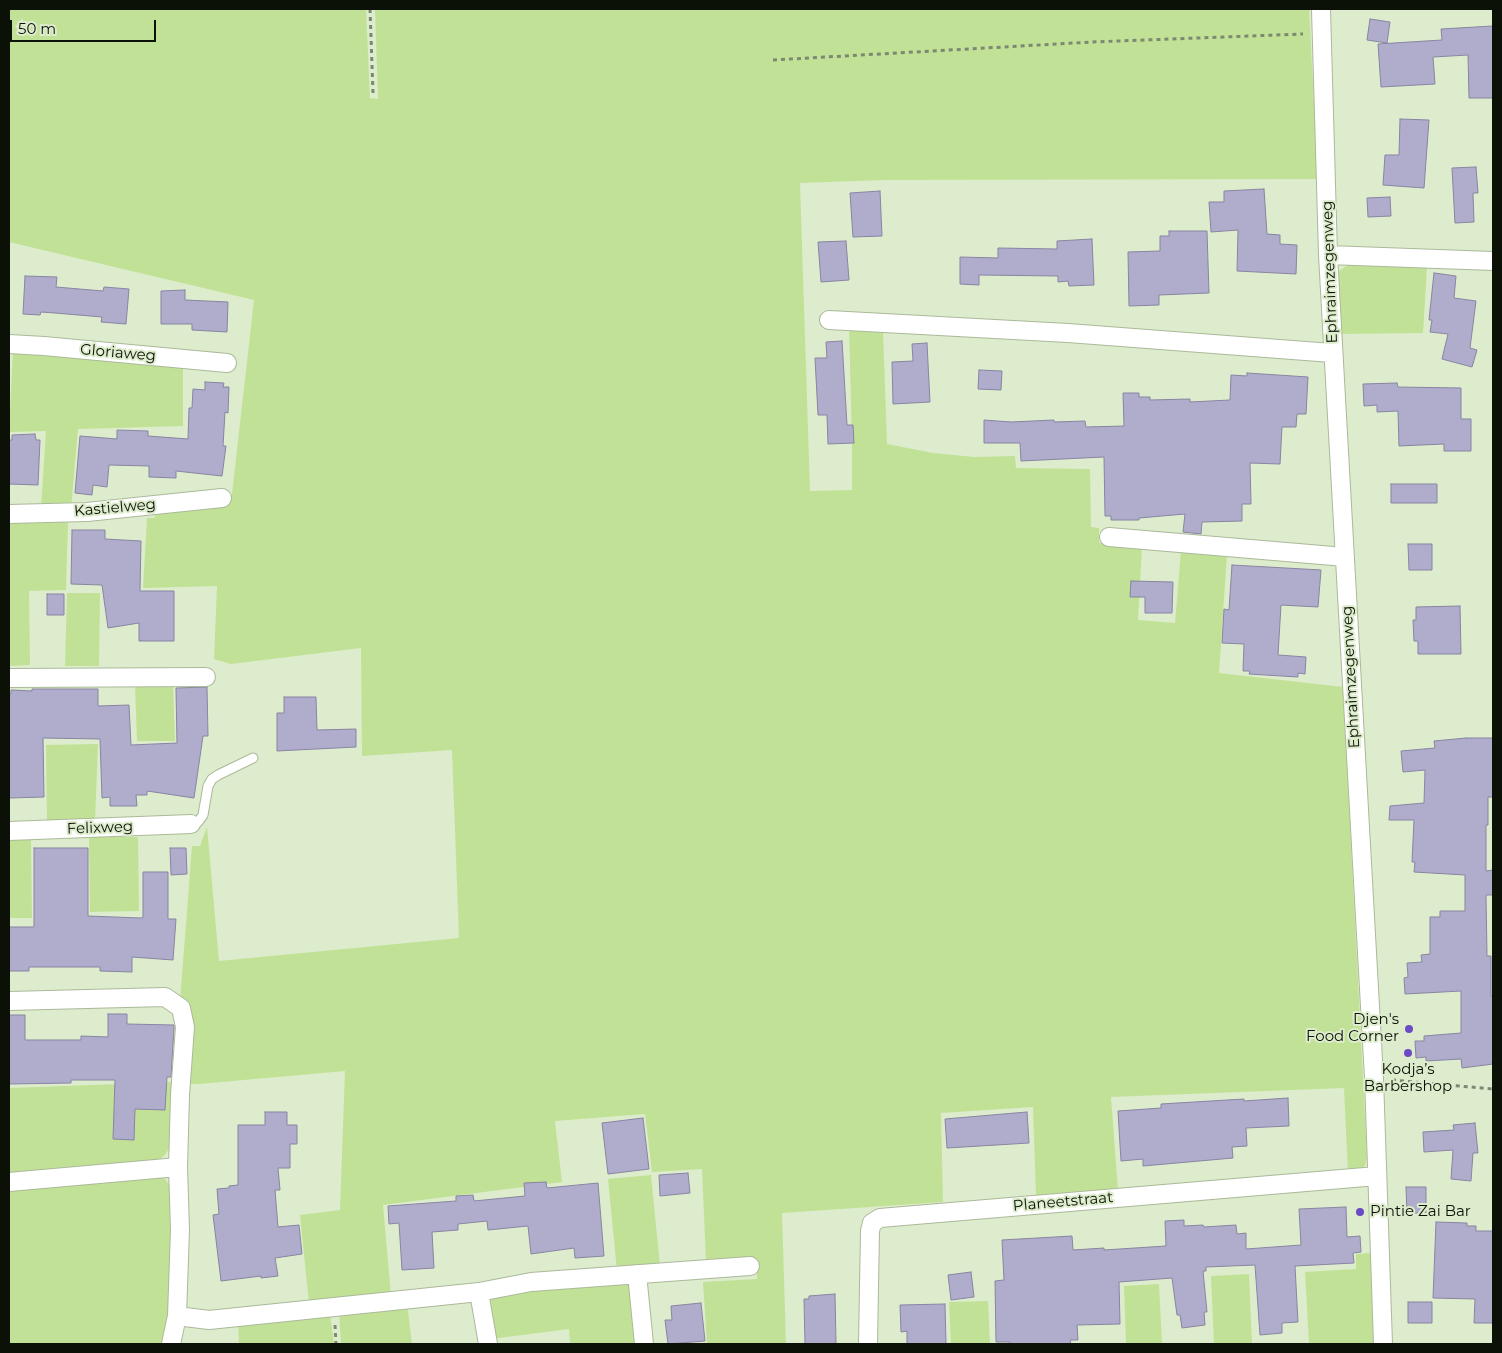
<!DOCTYPE html>
<html>
<head>
<meta charset="utf-8">
<style>
	body { margin:0 }
	#map { position:relative; width:1502px; height:1353px; overflow:hidden; background:#ddeccc; font-family:Montserrat,sans-serif }
	canvas { display:block }
	.frame { position:absolute; inset:0; border:10px solid #0c1107; pointer-events:none }
	.scale { position:absolute; left:10px; top:20px; width:146px; height:22px; box-sizing:border-box; border:2px solid #0c1107; border-top:0; padding-left:6px; font-size:15px; line-height:18px; white-space:nowrap; color:#0c1107; -webkit-text-stroke:4px #ddeccc; paint-order:stroke }
</style>
</head>
<body>
<div id="map">
<canvas width="1502" height="1353"></canvas>
<div class="frame"></div>
<div class="scale">50 m</div>
</div>
<script>
const ctx = document.querySelector('canvas').getContext('2d');
ctx.lineJoin = 'round';
function paint(path, color) {
  ctx.fillStyle = color;
  ctx.fill(path, 'evenodd');
}
function poly(rows) {
  const path = new Path2D();
  for (const r of rows) {
    path.moveTo(r[0], r[1]);
    for (let i = 2; i < r.length; i += 2) path.lineTo(r[i], r[i + 1]);
  }
  return path;
}
function strokePath(path, color, width, dash) {
  ctx.strokeStyle = color;
  ctx.lineWidth = width;
  ctx.lineCap = dash ? 'butt' : 'round';
  ctx.setLineDash(dash || []);
  ctx.stroke(path);
}
function drawText(font, color, halo, rows, align = 'center') {
  ctx.font = font + ' Montserrat,sans-serif';
  ctx.lineWidth = 4;
  ctx.setLineDash([]);
  ctx.textBaseline = 'middle';
  ctx.strokeStyle = halo;
  ctx.fillStyle = color;
  for (const [text, x, y, turn = 0] of rows) {
    ctx.save();
    ctx.translate(x, y);
    ctx.rotate((+turn || 0) * Math.PI / 180);
    ctx.textAlign = isNaN(turn) ? turn : align;
    if (halo) ctx.strokeText(text, 0, 0);
    ctx.fillText(text, 0, 0);
    ctx.restore();
  }
}
const green = poly([
	[9,9,366,9,370,98,378,99,375,9,1309,9,1318,179,884,180,800,183,810,491,852,490,852,442,849,327,883,330,887,444,933,453,974,457,1015,456,1016,468,1090,469,1091,527,1099,528,1099,543,1142,547,1138,620,1175,623,1181,550,1227,555,1219,673,1343,687,1367,1157,1365,1166,1358,1170,1348,1173,1344,1088,1111,1097,1118,1190,1036,1196,1033,1107,941,1113,943,1202,782,1213,786,1344,707,1344,703,1282,757,1279,756,1259,706,1262,702,1169,652,1172,645,1114,555,1121,562,1182,383,1205,391,1296,309,1304,300,1215,340,1210,345,1071,199,1084,187,1084,180,1001,192,846,200,846,207,827,219,961,459,938,452,750,362,756,361,648,231,664,214,659,217,586,143,588,147,518,155,518,154,507,176,498,232,494,254,300,9,242],
	[1351,263,1427,267,1423,333,1340,334,1338,276,1339,271],
	[13,349,183,364,183,426,78,429,71,509,41,508,46,431,9,432],
	[9,522,68,522,66,590,29,591,30,665,9,666],
	[67,593,100,593,99,666,65,666],
	[173,685,175,741,137,741,135,686],
	[98,744,95,822,47,823,46,745],
	[89,837,138,837,139,911,90,912],
	[31,839,32,918,9,918,9,840],
	[176,1082,170,1147,165,1155,157,1161,9,1177,9,1088],
	[651,1175,660,1266,617,1271,608,1179],
	[155,1176,165,1179,170,1186,172,1222,172,1320,167,1344,9,1344,9,1188],
	[1371,1253,1375,1339,1373,1343,1309,1344,1305,1272,1356,1269,1356,1254],
	[1249,1274,1252,1344,1214,1344,1211,1276],
	[628,1280,635,1344,570,1344,569,1329,491,1339,487,1296],
	[1159,1284,1162,1344,1126,1344,1124,1286],
	[988,1301,990,1344,951,1344,949,1302],
	[407,1303,412,1344,341,1344,339,1312],
	[330,1313,334,1344,239,1344,238,1320]
]);
const building = poly([
	[1370,19,1390,22,1387,43,1367,40,1370,19],
	[1493,26,1493,98,1469,98,1468,55,1433,57,1435,84,1381,87,1378,44,1442,40,1441,29,1493,26],
	[1400,119,1429,120,1424,188,1383,185,1385,155,1399,155,1400,119],
	[1476,167,1478,193,1473,193,1474,222,1455,223,1452,168,1476,167],
	[1264,189,1267,234,1280,235,1280,244,1297,245,1296,274,1237,271,1238,230,1211,232,1209,202,1224,202,1224,191,1264,189],
	[880,191,882,236,853,237,850,193,880,191],
	[1390,197,1391,216,1368,217,1367,198,1390,197],
	[1169,231,1207,231,1209,293,1159,295,1159,305,1129,306,1128,252,1160,251,1160,236,1169,236,1169,231],
	[1092,239,1094,285,1069,286,1068,281,1058,282,1058,276,979,275,979,285,960,284,960,257,998,258,998,248,1057,249,1057,241,1092,239],
	[846,241,849,280,821,282,818,242,846,241],
	[1434,273,1456,276,1454,298,1476,301,1470,348,1477,350,1472,367,1442,359,1448,334,1430,332,1432,320,1429,320,1434,273],
	[25,276,57,277,56,287,103,291,104,287,129,289,126,324,101,322,102,317,55,313,41,312,40,315,23,314,25,276],
	[185,290,185,300,228,302,227,332,192,330,192,324,161,324,161,291,185,290],
	[842,341,847,425,853,425,854,443,828,444,827,415,818,415,815,358,827,358,826,342,842,341],
	[927,343,930,402,893,404,892,362,913,361,912,344,927,343],
	[979,370,1002,371,1001,390,978,389,979,370],
	[1247,373,1308,377,1306,414,1297,414,1296,427,1282,427,1280,464,1250,463,1251,504,1242,504,1242,521,1202,522,1201,534,1183,532,1185,514,1139,518,1139,520,1111,520,1111,516,1105,516,1104,457,1021,461,1020,443,984,443,984,420,1011,422,1054,420,1054,422,1085,421,1086,427,1124,426,1123,393,1139,393,1139,397,1150,397,1150,400,1190,399,1190,402,1230,400,1231,375,1247,376,1247,373],
	[205,382,224,383,223,387,229,387,228,413,225,412,223,446,226,446,222,476,176,471,176,478,149,477,149,466,109,465,107,487,93,485,92,495,75,493,80,436,117,439,117,430,148,431,148,436,188,439,189,408,192,408,193,389,205,390,205,382],
	[1397,383,1398,387,1461,388,1461,419,1471,419,1471,451,1444,451,1444,444,1399,446,1398,411,1377,412,1377,405,1364,406,1363,384,1397,383],
	[35,434,36,440,40,440,38,485,9,484,9,440,12,440,12,435,35,434],
	[1391,484,1437,484,1437,503,1391,503,1391,484],
	[72,530,105,530,105,539,141,541,140,591,174,591,174,641,139,641,139,623,108,628,102,585,71,584,72,530],
	[1408,544,1432,544,1432,570,1409,570,1408,544],
	[1232,565,1321,570,1318,607,1281,605,1278,655,1306,657,1305,674,1298,673,1298,677,1249,674,1250,671,1243,671,1244,644,1222,643,1224,609,1229,610,1232,565],
	[1131,581,1173,582,1172,613,1145,613,1145,597,1130,597,1131,581],
	[47,594,64,594,64,615,47,615,47,594],
	[1460,606,1461,654,1418,654,1418,641,1414,641,1413,620,1416,620,1416,607,1460,606],
	[207,687,208,736,203,736,194,798,147,791,147,795,136,795,137,806,110,806,110,797,102,798,100,739,43,738,44,797,9,798,9,694,11,694,11,690,32,691,32,689,98,689,98,706,129,705,131,745,177,743,176,688,207,687],
	[284,697,316,697,317,730,356,729,356,747,277,751,277,713,284,713,284,697],
	[1466,738,1493,738,1493,797,1488,797,1488,825,1486,825,1486,871,1493,870,1493,895,1486,895,1487,956,1491,956,1491,996,1493,996,1493,1064,1462,1068,1461,1059,1426,1061,1426,1057,1416,1058,1415,1041,1424,1041,1424,1036,1461,1033,1461,991,1405,994,1404,978,1408,977,1407,963,1422,962,1421,955,1430,954,1430,917,1440,917,1440,911,1465,911,1465,875,1414,872,1415,862,1412,862,1414,820,1389,820,1390,806,1424,803,1425,770,1403,772,1401,751,1435,748,1434,741,1466,738],
	[34,848,88,848,88,916,141,918,143,917,143,872,168,872,168,919,176,919,173,960,132,957,132,972,100,971,100,967,29,967,29,971,9,971,9,927,34,927,34,848],
	[170,848,186,848,187,874,171,875,170,848],
	[108,1014,127,1014,127,1024,174,1025,174,1028,171,1077,167,1077,165,1110,135,1109,134,1140,113,1139,115,1080,71,1080,71,1083,9,1084,9,1015,25,1015,25,1040,81,1040,81,1036,108,1037,108,1014],
	[1288,1098,1289,1126,1246,1128,1247,1146,1232,1147,1233,1158,1143,1166,1143,1159,1121,1161,1118,1111,1161,1108,1161,1104,1244,1099,1244,1101,1288,1098],
	[265,1112,287,1112,287,1125,297,1125,297,1144,290,1144,290,1168,278,1168,280,1190,275,1190,278,1227,299,1225,302,1254,275,1258,278,1276,261,1278,261,1276,221,1281,213,1215,219,1214,217,1189,229,1188,229,1186,238,1185,238,1125,265,1125,265,1112],
	[1027,1112,1029,1143,947,1148,945,1119,1027,1112],
	[643,1118,649,1169,608,1174,602,1123,643,1118],
	[1475,1123,1478,1153,1473,1153,1471,1181,1451,1179,1453,1150,1424,1152,1423,1132,1454,1130,1453,1125,1475,1123],
	[688,1173,690,1193,660,1196,659,1175,688,1173],
	[546,1182,547,1188,598,1183,604,1256,575,1258,574,1248,531,1254,528,1226,488,1230,487,1221,458,1224,458,1230,432,1232,434,1268,402,1270,399,1223,389,1224,388,1206,456,1201,456,1196,473,1195,474,1201,525,1196,524,1183,546,1182],
	[1406,1187,1426,1187,1426,1213,1407,1213,1406,1187],
	[1346,1207,1347,1237,1360,1236,1361,1252,1353,1253,1354,1263,1295,1266,1298,1322,1282,1323,1282,1333,1260,1335,1255,1265,1206,1267,1206,1271,1203,1271,1207,1312,1204,1312,1205,1325,1182,1328,1180,1315,1177,1315,1172,1278,1119,1282,1120,1324,1077,1325,1078,1340,1070,1340,1071,1344,1010,1344,1010,1342,996,1342,995,1281,1004,1280,1002,1240,1072,1236,1073,1250,1104,1248,1104,1250,1166,1246,1165,1221,1184,1220,1184,1226,1203,1225,1204,1227,1236,1225,1237,1234,1246,1233,1246,1249,1301,1245,1299,1209,1346,1207],
	[1436,1222,1467,1223,1467,1226,1476,1226,1476,1231,1493,1231,1493,1323,1474,1323,1475,1299,1433,1298,1436,1222],
	[971,1272,974,1297,951,1300,948,1275,971,1272],
	[835,1294,836,1344,805,1344,804,1299,809,1299,809,1296,835,1294],
	[1408,1302,1432,1302,1432,1323,1408,1323,1408,1302],
	[701,1303,705,1341,668,1344,665,1320,672,1320,671,1306,701,1303],
	[945,1304,946,1344,907,1344,907,1331,901,1332,900,1305,945,1304]
]);
const path = poly([
	[370,9,373,93],
	[773,60,1092,42,1303,34],
	[1392,1080,1493,1089],
	[335,1325,336,1344]
]);
const service = poly([
	[191,824,198,822,203,815,208,786,212,779,218,775,253,758]
]);
const minor = poly([
	[1321,9,1328,255,1374,1078,1383,1344],
	[1328,255,1493,261],
	[829,320,1068,333,1332,353],
	[9,344,44,346,227,363],
	[9,514,87,512,222,498],
	[1109,537,1345,557],
	[9,678,206,677],
	[9,831,191,824],
	[9,1001,165,997,181,1008,185,1027,180,1095,178,1167,180,1230,177,1316,209,1320,479,1292,531,1282,750,1266],
	[9,1182,178,1167],
	[637,1274,644,1344],
	[479,1292,488,1344],
	[171,1344,177,1316],
	[868,1344,870,1231,872,1223,880,1218,1377,1176]
]);
const markers = [
	[1409,1029,5,"#6c4ac3"],
	[1408,1053,5,"#6c4ac3"],
	[1360,1212,5,"#6c4ac3"]
];
const streetNames = [
	["Ephraimzegenweg",1330,272,-92],
	["Gloriaweg",118,353,5],
	["Kastielweg",115,508,-5],
	["Ephraimzegenweg",1351,677,-93],
	["Felixweg",100,828,-2],
	["Planeetstraat",1063,1202,-5]
];
const poiNames = [
	["Djen's",1399,1020],
	["Food Corner",1399,1037],
	["Kodja’s",1408,1070,"center"],
	["Barbershop",1408,1087,"center"],
	["Pintie Zai Bar",1370,1212,"left"]
];
paint(green, '#c1e296');
paint(building, '#b0accc');
strokePath(building, '#8884a2', 1);
strokePath(service, '#abb99a', 11);
strokePath(minor, '#abb99a', 20);
strokePath(path, '#7d8872', 3, [4, 4]);
strokePath(service, '#fff', 9);
strokePath(minor, '#fff', 18);
for (const [x, y, r, color] of markers) {
  const dot = new Path2D();
  dot.arc(x, y, r, 0, 2 * Math.PI);
  ctx.fillStyle = color;
  ctx.fill(dot);
  strokePath(dot, '#ddeccc', 2);
}
drawText('15px', '#0c1107', '#ddeccc', streetNames);
drawText('15px', '#0c1107', '#ddeccc', poiNames, 'right');
</script>
</body>
</html>
